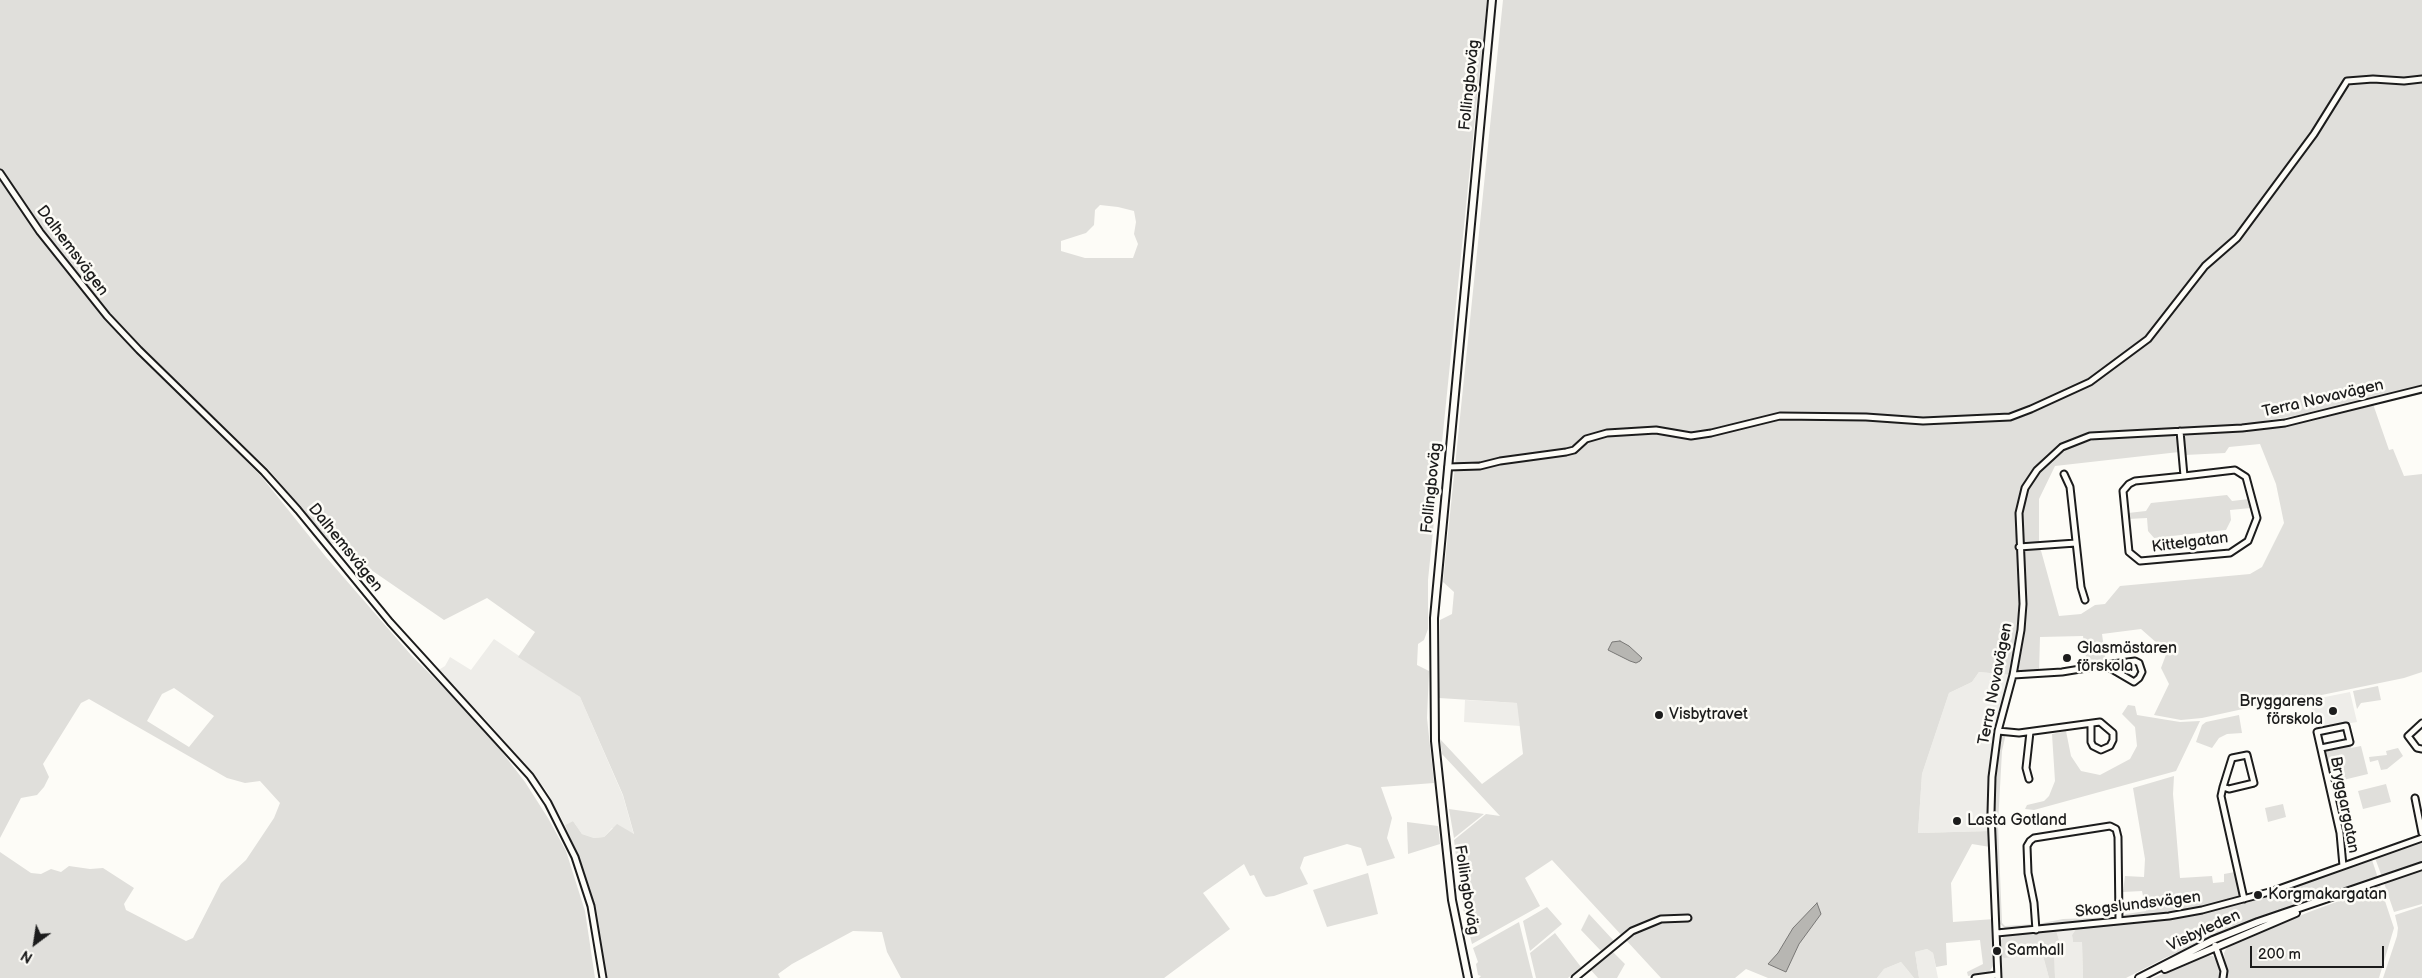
<!DOCTYPE html>
<html>
<head>
<meta charset="utf-8">
<style>
	body { margin:0 }
	#map { position:relative; width:2422px; height:978px; overflow:hidden; background:#fdfcf7; font-family:"Balsamiq Sans",sans-serif }
	canvas { display:block }
	.north { position:absolute; left:10px; top:918px; width:50px; height:50px; -webkit-text-stroke:4px #fdfcf7; paint-order:stroke; rotate:211deg; font-size:14px; font-weight:700; line-height:20px; text-align:center; color:#1c1c1c }
	.north::after { content:''; display:block; margin:auto; width:18px; height:22px; background:#1c1c1c; clip-path:polygon(50% 0,100% 100%,50% 72%,0 100%) }
	.scale { position:absolute; left:2250px; top:946px; width:134px; height:22px; box-sizing:border-box; border:2px solid #1c1c1c; border-top:0; padding-left:6px; font-size:15px; line-height:18px; white-space:nowrap; color:#1c1c1c; -webkit-text-stroke:4px #fdfcf7; paint-order:stroke }
</style>
</head>
<body>
<div id="map">
<canvas width="2422" height="978"></canvas>
<div class="north">N</div>
<div class="scale">200 m</div>
</div>
<script>
const ctx = document.querySelector('canvas').getContext('2d');
ctx.lineJoin = 'round';
function paint(path, color) {
  ctx.fillStyle = color;
  ctx.fill(path, 'evenodd');
}
function poly(rows) {
  const path = new Path2D();
  for (const r of rows) {
    path.moveTo(r[0], r[1]);
    for (let i = 2; i < r.length; i += 2) path.lineTo(r[i], r[i + 1]);
  }
  return path;
}
function strokePath(path, color, width, dash) {
  ctx.strokeStyle = color;
  ctx.lineWidth = width;
  ctx.lineCap = dash ? 'butt' : 'round';
  ctx.setLineDash(dash || []);
  ctx.stroke(path);
}
function drawText(font, color, halo, rows, align = 'center') {
  ctx.font = font + ' "Balsamiq Sans",sans-serif';
  ctx.lineWidth = 5;
  ctx.setLineDash([]);
  ctx.textBaseline = 'middle';
  ctx.strokeStyle = halo;
  ctx.fillStyle = color;
  for (const [text, x, y, turn = 0] of rows) {
    ctx.save();
    ctx.translate(x, y);
    ctx.rotate((+turn || 0) * Math.PI / 180);
    ctx.textAlign = isNaN(turn) ? turn : align;
    if (halo) ctx.strokeText(text, 0, 0);
    ctx.fillText(text, 0, 0);
    ctx.restore();
  }
}
const built = poly([
	[494,639,580,697,623,796,634,835,612,828,604,837,594,838,582,834,573,821,565,825,546,790,488,722,437,671,445,666,450,657,471,670],
	[1979,672,2011,675,1996,730,1991,759,1990,831,1918,833,1922,774,1949,693,1972,682],
	[2350,692,2357,722,2316,729,2310,700],
	[1465,700,1518,703,1520,726,1464,722],
	[2076,929,2072,935,2073,942,2082,941,2083,978,2055,978,2054,946,2059,946,2059,940,2056,930],
	[1927,949,1933,953,1938,978,1919,978,1915,952],
	[2012,952,2042,952,2049,978,2002,978,2001,955,2011,957],
	[1901,962,1914,978,1877,978,1884,969]
]);
const green = poly([
	[0,0,1487,0,1428,580,1428,629,1424,640,1418,644,1417,665,1429,671,1427,718,1434,783,1381,787,1392,818,1387,838,1395,858,1367,866,1361,848,1347,844,1304,857,1300,868,1308,884,1274,896,1266,897,1263,894,1254,875,1250,876,1244,864,1203,893,1230,929,1164,978,901,978,887,952,882,932,853,931,792,964,778,974,780,978,607,978,594,906,584,872,565,825,573,821,582,834,594,838,604,837,617,824,634,834,623,795,580,697,518,657,535,632,487,598,444,620,329,541,270,471,126,332,70,267,0,169],
	[1100,205,1118,207,1134,211,1136,222,1134,234,1138,244,1133,258,1085,258,1061,251,1061,241,1086,233,1094,225,1095,210],
	[1503,0,2422,0,2422,385,2311,413,2242,425,2091,433,2054,449,2037,466,2024,485,2017,506,2015,520,2020,592,2020,630,2011,675,1979,672,1972,682,1949,693,1922,774,1918,833,1990,831,1990,847,1972,844,1951,883,1953,922,1994,919,1995,963,1989,972,1968,976,1967,972,1983,964,1980,940,1946,943,1947,965,1936,967,1933,953,1927,949,1915,952,1919,978,1914,978,1901,962,1884,969,1877,978,1768,978,1746,969,1735,978,1661,978,1552,860,1525,878,1540,906,1472,944,1462,904,1464,902,1462,902,1459,883,1461,881,1458,872,1454,840,1486,814,1500,816,1442,754,1440,739,1482,784,1523,754,1517,703,1439,698,1440,620,1452,614,1454,592,1443,582],
	[0,177,66,271,121,337,261,476,326,557,411,655,482,726,525,782,548,818,566,851,585,911,595,978,0,978,0,852,31,873,41,874,51,869,61,872,69,866,90,869,103,868,134,888,124,904,126,910,186,941,193,938,221,883,246,860,274,818,280,803,260,781,245,783,227,778,89,699,81,703,43,764,49,777,44,787,37,795,21,798,0,838],
	[174,688,214,716,189,747,147,721,162,694],
	[2373,404,2389,450,2393,449,2404,476,2422,474,2422,672,2404,678,2312,697,2302,696,2202,718,2181,720,2154,715,2169,684,2161,668,2167,652,2141,629,2102,634,2106,663,2087,665,2083,636,2040,637,2039,673,2020,673,2018,671,2025,630,2025,584,2022,552,2025,549,2040,547,2059,616,2081,614,2095,605,2105,604,2120,586,2250,574,2262,567,2284,523,2276,484,2260,444,2229,447,2225,453,2185,455,2184,435,2188,433,2249,430,2312,421],
	[2173,435,2178,438,2179,452,2055,466,2039,499,2039,542,2022,543,2019,518,2024,498,2030,484,2057,453,2065,448,2097,439],
	[2227,495,2232,501,2249,499,2251,508,2230,510,2231,520,2226,530,2154,538,2148,531,2147,518,2128,519,2128,513,2146,511,2151,503],
	[2378,686,2381,700,2361,703,2357,709,2353,691],
	[2128,705,2135,706,2137,715,2180,722,2200,721,2176,771,2034,810,2025,809,2027,805,2044,801,2049,796,2055,781,2052,734,2066,731,2071,756,2081,771,2100,775,2130,759,2137,746,2135,727,2122,714],
	[2239,715,2242,733,2227,734,2219,738,2212,748,2196,742,2202,725,2206,722],
	[2006,733,2002,751,1998,824,2002,923,2005,926,2034,924,2034,926,2007,930,1999,923,1994,804,1994,775,2000,737],
	[2350,745,2351,748,2361,746,2368,774,2343,780,2340,767,2330,770,2324,752],
	[2398,748,2403,756,2387,769,2381,770,2378,760,2370,762,2369,757,2387,755,2386,751],
	[2174,776,2173,794,2180,878,2212,876,2213,883,2224,882,2224,874,2235,872,2240,895,2238,899,2202,908,2126,919,2122,917,2126,914,2146,911,2142,891,2123,892,2125,876,2144,877,2145,859,2133,788],
	[2386,784,2391,802,2363,809,2358,791],
	[2283,804,2286,817,2268,822,2265,808],
	[1449,809,1484,814,1454,838],
	[1407,822,1438,826,1440,844,1408,854],
	[2422,842,2422,861,2382,877,2375,858],
	[2372,860,2378,878,2255,919,2165,958,2126,978,2083,978,2082,942,2073,942,2072,935,2076,929,2169,919,2202,913,2284,890],
	[2416,872,2422,872,2422,904,2394,912,2384,883],
	[1368,873,1378,914,1327,927,1313,890],
	[2380,886,2394,928,2379,978,2226,978,2224,953,2227,947,2309,912],
	[2422,906,2422,978,2383,978,2397,936,2398,928,2395,915],
	[1547,907,1562,924,1530,951,1523,921],
	[1589,914,1614,941,1602,952,1581,930],
	[2116,917,2114,919,2040,927,2038,924,2063,919],
	[1519,922,1533,978,1479,978,1481,976,1478,975,1476,964,1478,962,1473,948],
	[2056,930,2059,940,2059,946,2054,947,2055,978,2049,978,2042,952,2012,952,2012,957,2004,958,2001,955,2000,942,2003,937],
	[1555,933,1581,967,1568,978,1536,978,1530,953],
	[1612,951,1625,964,1617,978,1598,978,1590,969],
	[2206,955,2213,956,2219,965,2220,978,2153,978]
]);
const water = poly([
	[1620,641,1629,646,1642,658,1640,661,1636,663,1630,661,1608,650,1612,642,1620,641],
	[1817,903,1821,914,1799,944,1786,972,1768,964,1778,953,1793,928,1817,903]
]);
const minor = poly([
	[0,173,40,232,107,316,139,350,264,472,298,510,390,622,530,776,548,803,575,857,591,906,603,978],
	[2180,431,2184,476,2135,481,2129,484,2123,491,2129,552,2140,561,2230,553,2248,541,2257,518,2246,477,2235,470,2184,476],
	[1448,467,1480,466,1500,461,1566,452,1574,450,1586,439,1607,433,1656,430,1691,436,1711,433,1780,416,1866,417,1923,421,2010,417,2031,409,2090,382,2148,339,2205,266,2237,238,2314,134,2347,81,2373,79,2404,81,2422,79],
	[2064,474,2070,487,2081,587,2085,600],
	[2019,547,2076,543],
	[2013,675,2062,672,2105,665,2134,682,2139,678,2142,672,2139,663,2135,661,2105,665],
	[2422,723,2408,736,2417,748,2422,749],
	[1998,731,2019,733,2100,722,2113,733,2113,740,2110,746,2101,750,2093,746,2091,742,2091,724],
	[2321,748,2350,742,2346,726,2317,732,2340,833,2343,866],
	[2029,779,2026,768,2030,732],
	[2223,787,2232,758,2247,755,2254,783,2229,789,2223,787,2221,796,2244,899],
	[2415,798,2422,833],
	[2036,930,2034,903,2028,873,2027,846,2030,841,2034,838,2110,826,2116,829,2118,837,2119,921],
	[1997,933,2169,916,2202,910,2273,891,2422,838],
	[2215,945,2224,971,2223,978],
	[1575,978,1632,931,1661,919,1688,918],
	[1975,978,1997,975],
	[1998,978,1991,813,1992,777,1998,731,2013,675,2021,630,2023,604,2019,513,2025,488,2037,470,2062,447,2090,436,2242,428,2285,423,2422,389]
]);
const major = poly([
	[2165,969,2296,913],
	[1468,978,1452,900,1435,741,1434,618,1492,0],
	[2139,978,2213,940,2258,922,2422,866]
]);
const markers = [
	[2067,658,5,"#1c1c1c"],
	[2333,711,5,"#1c1c1c"],
	[1659,715,5,"#1c1c1c"],
	[1957,821,5,"#1c1c1c"],
	[2258,895,5,"#1c1c1c"],
	[1997,951,5,"#1c1c1c"]
];
const streetNames = [
	["Follingboväg",1470,85,-84],
	["Dalhemsvägen",72,251,53],
	["Terra Novavägen",2323,399,-13],
	["Follingboväg",1432,488,-84],
	["Kittelgatan",2190,543,-7],
	["Dalhemsvägen",345,548,51],
	["Terra Novavägen",1996,684,-79],
	["Bryggargatan",2344,805,79],
	["Follingboväg",1466,890,81],
	["Skogslundsvägen",2138,905,-7],
	["Visbyleden",2204,931,-25]
];
const poiNames = [
	["Glasmästaren",2077,649],
	["förskola",2077,667],
	["Bryggarens",2323,702,"right"],
	["förskola",2323,720,"right"],
	["Visbytravet",1669,715],
	["Lasta Gotland",1967,821],
	["Korgmakargatan",2268,895],
	["Samhall",2007,951]
];
paint(built, '#eeede9');
paint(green, '#e0dfdb');
paint(water, '#b7b6b2');
strokePath(water, '#797876', 1);
strokePath(minor, '#1c1c1c', 9);
strokePath(major, '#1c1c1c', 10);
strokePath(minor, '#fdfcf7', 5);
strokePath(major, '#fdfcf7', 6);
for (const [x, y, r, color] of markers) {
  const dot = new Path2D();
  dot.arc(x, y, r, 0, 2 * Math.PI);
  ctx.fillStyle = color;
  ctx.fill(dot);
  strokePath(dot, '#fdfcf7', 2);
}
drawText('16px', '#1c1c1c', '#fdfcf7', streetNames);
drawText('16px', '#1c1c1c', '#fdfcf7', poiNames, 'left');
</script>
</body>
</html>
